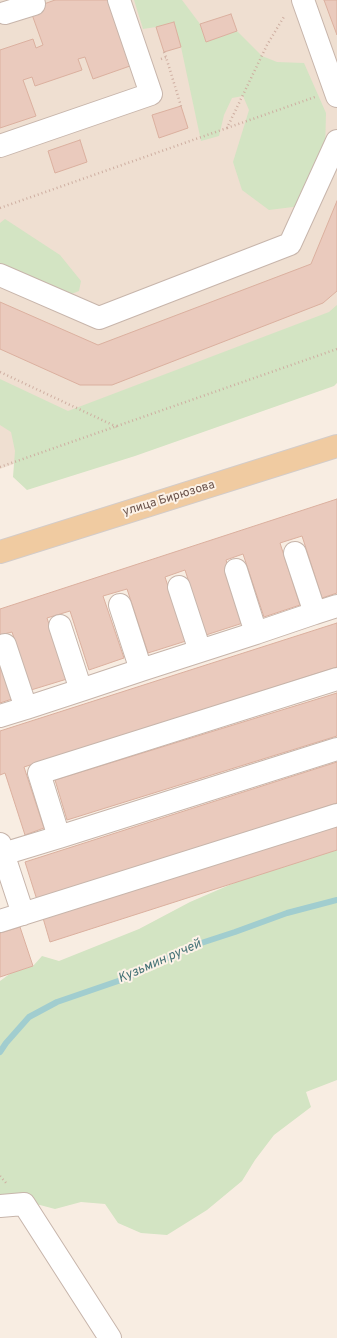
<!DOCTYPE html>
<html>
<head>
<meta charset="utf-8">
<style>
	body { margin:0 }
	canvas { display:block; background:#f8ede2 }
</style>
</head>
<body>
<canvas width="337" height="1338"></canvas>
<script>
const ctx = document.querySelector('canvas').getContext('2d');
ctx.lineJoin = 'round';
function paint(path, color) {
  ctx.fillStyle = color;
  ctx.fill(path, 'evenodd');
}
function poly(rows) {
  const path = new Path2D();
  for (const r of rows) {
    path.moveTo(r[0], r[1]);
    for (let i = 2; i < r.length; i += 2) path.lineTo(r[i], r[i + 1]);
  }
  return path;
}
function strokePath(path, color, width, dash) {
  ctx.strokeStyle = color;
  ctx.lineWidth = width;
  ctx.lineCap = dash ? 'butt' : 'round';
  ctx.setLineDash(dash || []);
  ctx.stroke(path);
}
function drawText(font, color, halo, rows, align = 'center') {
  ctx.font = font + ' Overpass,sans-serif';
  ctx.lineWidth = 4;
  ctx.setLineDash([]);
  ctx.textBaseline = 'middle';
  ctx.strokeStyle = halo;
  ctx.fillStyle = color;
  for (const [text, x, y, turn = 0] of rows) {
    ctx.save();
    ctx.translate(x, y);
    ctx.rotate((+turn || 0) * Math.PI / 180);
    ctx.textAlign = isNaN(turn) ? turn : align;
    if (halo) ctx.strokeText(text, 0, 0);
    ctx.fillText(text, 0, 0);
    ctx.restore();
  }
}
const residential = poly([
	[0,0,337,0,337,345,0,469]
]);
const green = poly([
	[134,0,182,0,200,24,206,42,237,31,262,56,277,62,304,63,326,113,325,152,301,206,269,210,242,190,233,162,249,110,243,96,232,98,224,115,219,136,201,141,181,47,174,22,156,27,143,29],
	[5,219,60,255,81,281,79,291,69,295,0,265,0,223],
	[337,305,337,383,334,386,135,456,27,490,13,477,15,451,11,432,0,425,0,379,68,411,329,312],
	[337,850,337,1080,306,1092,311,1107,274,1135,255,1160,242,1181,207,1210,167,1235,141,1233,118,1223,105,1204,81,1202,55,1209,40,1205,3,1200,0,1196,0,981,11,973,33,966,42,956,59,961,139,929,190,902,241,880]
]);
const stream = poly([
	[0,1052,6,1043,29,1017,57,1002,121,980,152,966,189,947,235,932,287,913,337,900]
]);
const building = poly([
	[55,0,108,0,130,66,93,79,85,57,78,59,82,70,35,86,32,77,23,80,36,116,0,128,0,50,33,39,36,48,43,45,30,9,55,0],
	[324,0,337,0,337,35,331,19,324,0],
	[231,14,237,31,206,42,200,24,231,14],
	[174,22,181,47,164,52,156,27,174,22],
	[181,106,188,128,159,138,152,115,181,106],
	[80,140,87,162,55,173,48,151,80,140],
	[337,201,337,291,323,303,112,385,80,385,0,349,0,302,98,345,311,264,337,201],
	[337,499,337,593,322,598,302,536,280,543,300,605,264,617,243,554,226,560,246,622,206,635,185,570,165,577,186,641,148,653,127,589,103,596,124,658,89,670,70,611,47,618,67,679,31,690,12,632,0,635,0,609,337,499],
	[337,623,337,667,24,767,44,828,25,835,5,773,0,775,0,731,337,623],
	[0,653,15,698,0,703,0,653],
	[337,693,337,736,67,820,55,780,337,693],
	[337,762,337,803,37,900,25,862,337,762],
	[337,824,337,850,50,942,43,918,337,824],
	[20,927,33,966,0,977,0,933,20,927]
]);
const path = poly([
	[164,52,166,57],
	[161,59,166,57,181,106],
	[227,128,315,97],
	[0,208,227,128,267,45,285,15],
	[0,372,117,427],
	[0,467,337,349],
	[0,1176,7,1184]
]);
const minor = poly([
	[303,0,337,96],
	[5,13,34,4,33,0],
	[0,146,151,94,119,0],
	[0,275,99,318,290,244,337,141],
	[315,613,337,606],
	[256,633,315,613,295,553],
	[200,651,256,633,236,570],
	[141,670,200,651,179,587],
	[337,679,39,773,59,837,337,749],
	[81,690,141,670,120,605],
	[26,708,81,690,60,626],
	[0,716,26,708,5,645],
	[0,844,23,914],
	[3,854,59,837],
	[0,921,337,815],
	[0,1206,24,1204,110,1338]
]);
const major = poly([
	[0,552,337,446]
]);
const streetNames = [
	["улица Бирюзова",169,499,-17]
];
const waterNames = [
	["Кузьмин ручей",160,962,-24]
];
paint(residential, '#efdfd1');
paint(green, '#d3e4c3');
strokePath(stream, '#a1cdcf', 6);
paint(building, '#eacabd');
strokePath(building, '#dbb09f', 1);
strokePath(minor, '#c7b5ab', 24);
strokePath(major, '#d3ccc9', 24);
strokePath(path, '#ceaea1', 2.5, [1, 3]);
strokePath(minor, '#fff', 22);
strokePath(major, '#f0cba1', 22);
drawText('12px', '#6c544c', '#fcf2e7', streetNames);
drawText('italic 13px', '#467377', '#fcf2e7', waterNames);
</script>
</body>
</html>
